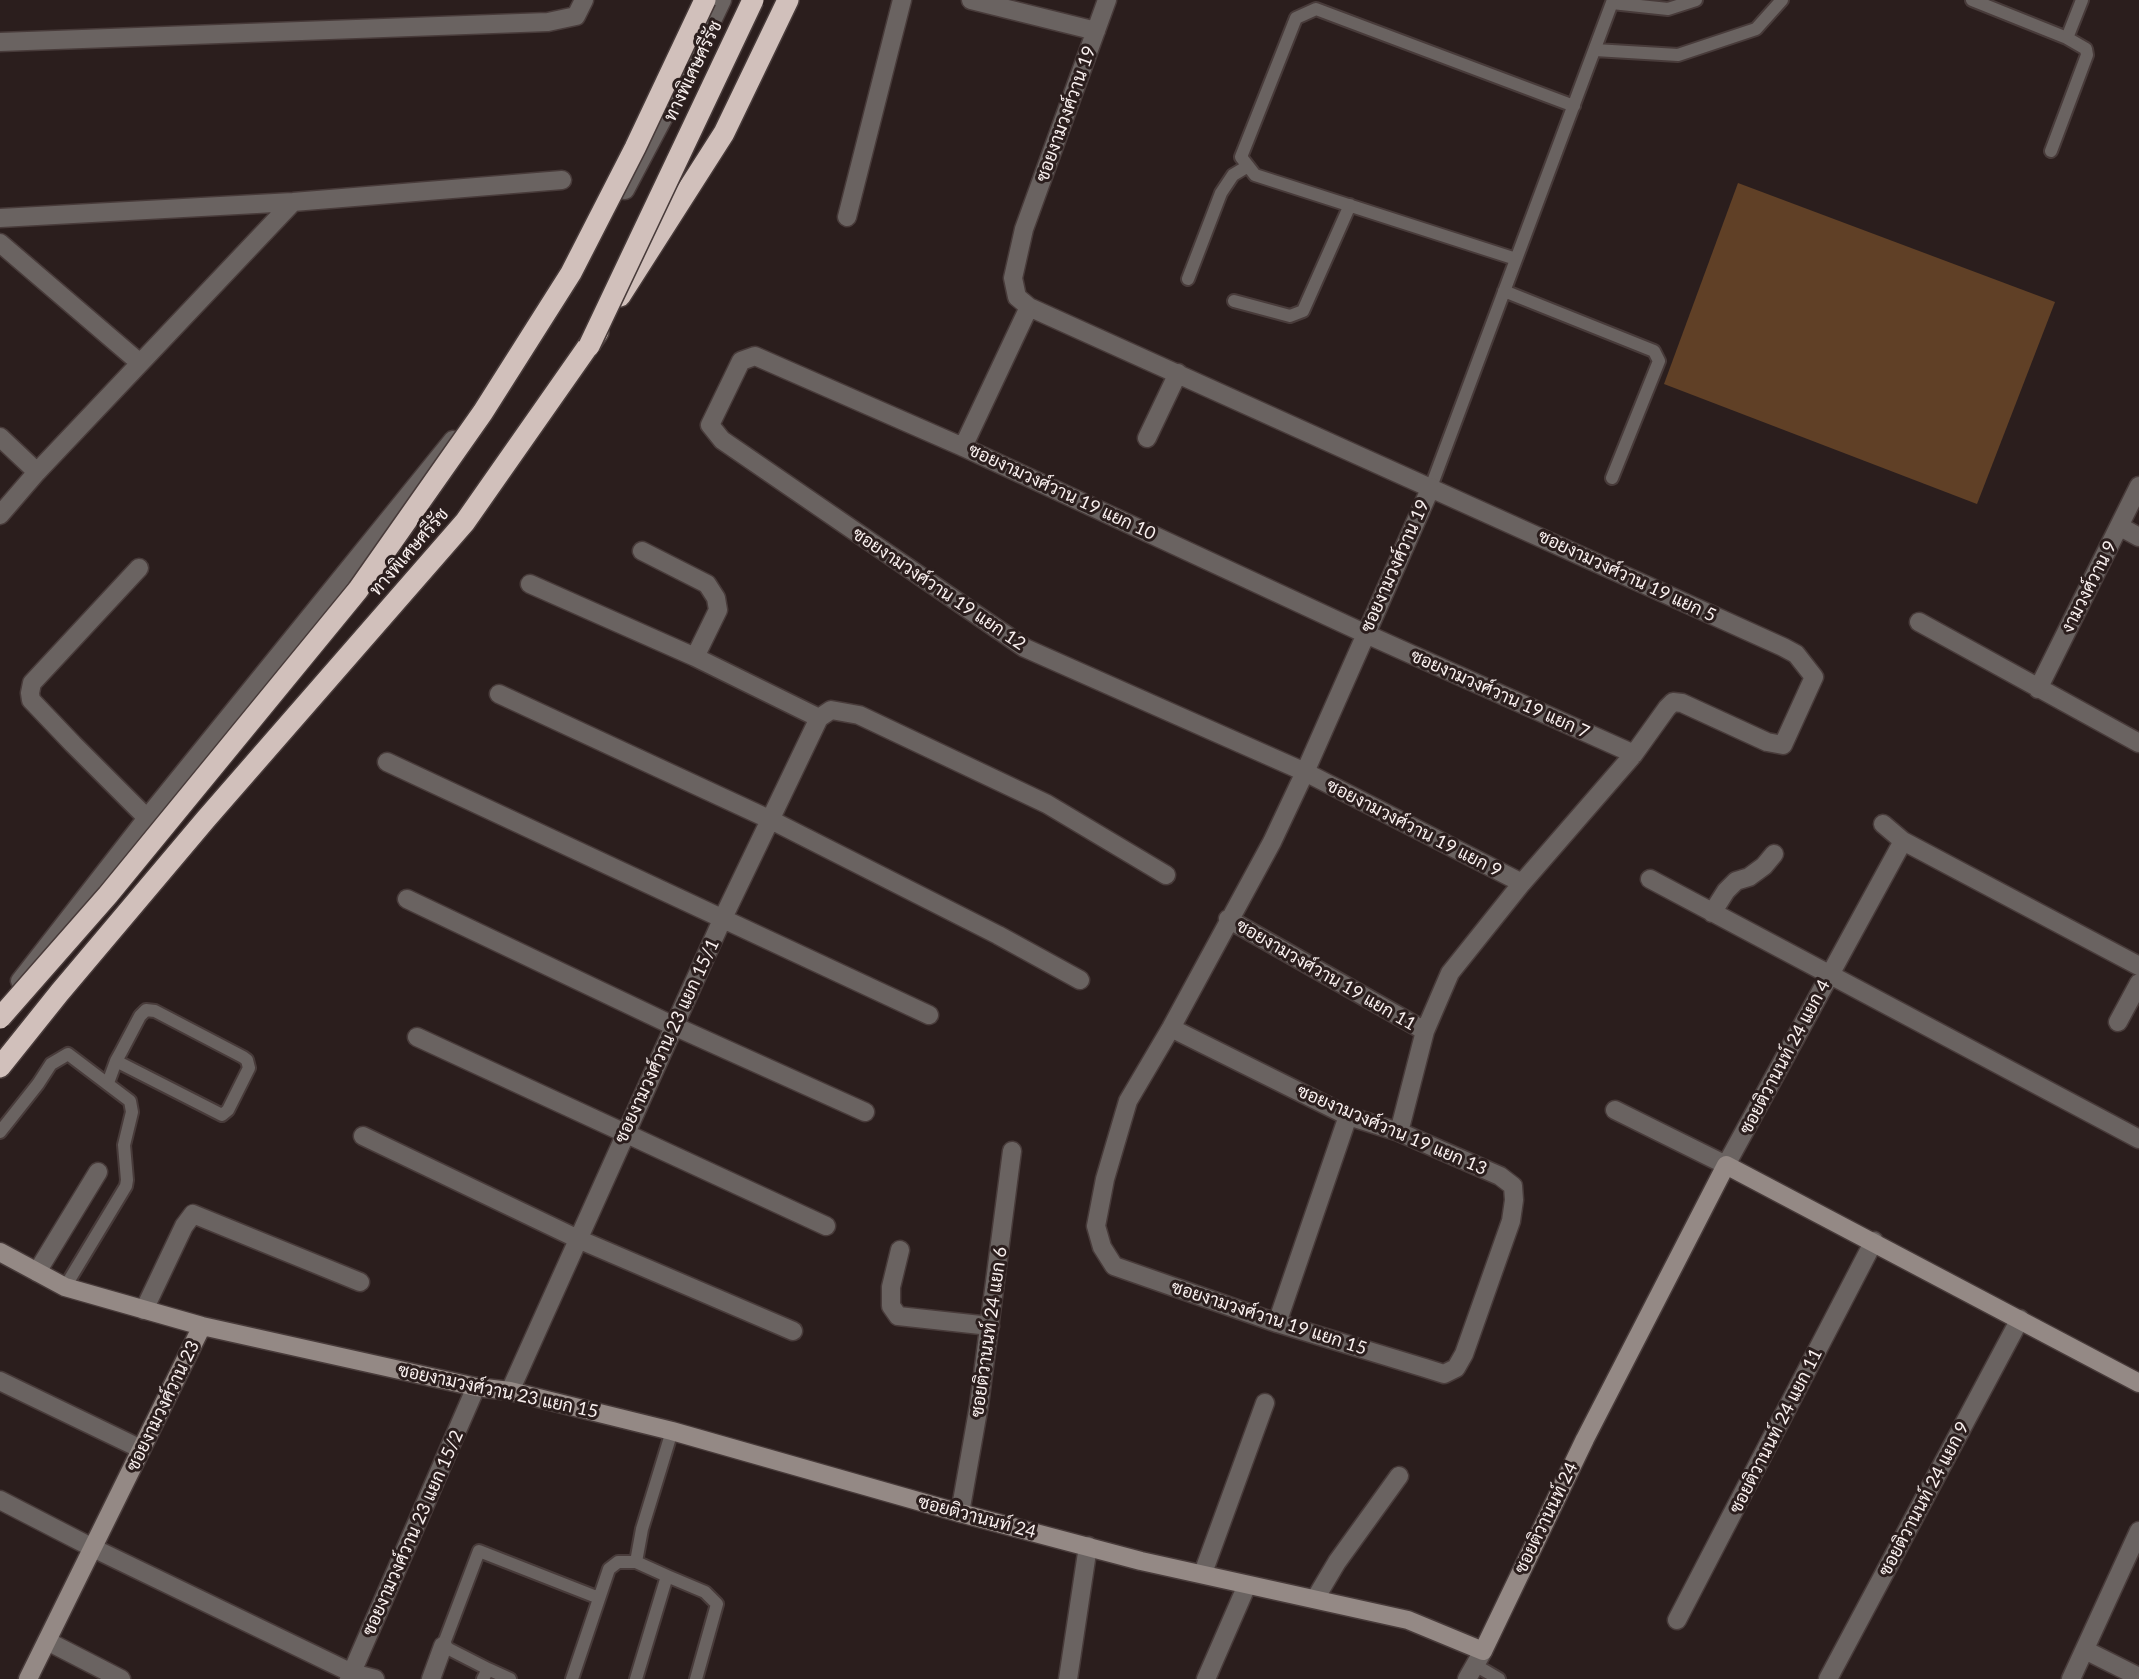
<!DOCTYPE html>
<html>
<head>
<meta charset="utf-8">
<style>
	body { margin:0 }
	canvas { display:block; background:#2b1e1d }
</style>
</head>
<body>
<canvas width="2139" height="1679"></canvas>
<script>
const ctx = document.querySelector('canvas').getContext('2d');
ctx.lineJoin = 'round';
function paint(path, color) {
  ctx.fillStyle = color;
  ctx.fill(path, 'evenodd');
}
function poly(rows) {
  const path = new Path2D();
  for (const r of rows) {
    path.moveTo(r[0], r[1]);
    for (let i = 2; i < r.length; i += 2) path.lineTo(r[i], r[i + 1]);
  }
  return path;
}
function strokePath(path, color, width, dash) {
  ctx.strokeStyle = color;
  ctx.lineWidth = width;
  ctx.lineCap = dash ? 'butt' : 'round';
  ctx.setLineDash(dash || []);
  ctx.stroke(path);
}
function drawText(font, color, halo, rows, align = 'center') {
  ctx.font = font + ' Lato,Sarabun,sans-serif';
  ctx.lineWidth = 6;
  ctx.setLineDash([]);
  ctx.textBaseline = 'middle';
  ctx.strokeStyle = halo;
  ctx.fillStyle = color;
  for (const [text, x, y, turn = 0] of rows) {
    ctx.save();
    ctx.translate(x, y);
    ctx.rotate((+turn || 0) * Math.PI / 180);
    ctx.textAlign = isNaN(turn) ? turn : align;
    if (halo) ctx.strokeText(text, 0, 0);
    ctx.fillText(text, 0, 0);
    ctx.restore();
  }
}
const green = poly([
	[1738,183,2055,302,1977,504,1664,384]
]);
const lane = poly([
	[1972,0,2067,38,2086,49,2087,55,2051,151],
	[1612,3,1668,9,1696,0],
	[2067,38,2082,0],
	[1595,50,1678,55,1756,29,1782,0],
	[1516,259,1255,175,1241,157,1296,18,1316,9,1574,106],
	[1188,279,1221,193,1233,175,1248,166],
	[1504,291,1654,351,1659,361,1612,478],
	[1234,301,1290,316,1303,311,1350,205],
	[1431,487,1613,0],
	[108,1083,116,1061,121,1052,140,1016,146,1010,155,1011,243,1057,247,1060,249,1068,228,1110,222,1115,116,1061],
	[0,1132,38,1084,51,1064,68,1054,130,1101,132,1112,124,1145,127,1180,126,1186,65,1287],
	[636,1562,642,1529,672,1431],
	[667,1576,705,1592,717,1604,696,1679],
	[1475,1665,1499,1679],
	[488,1669,510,1679],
	[483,1679,488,1669,443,1646,479,1551,599,1598],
	[572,1679,609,1569,618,1562,636,1562,667,1576,636,1679]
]);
const street = poly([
	[971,0,1096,31],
	[1107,0,1024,229,1013,278,1017,297,1029,307,1783,647,1796,654,1814,677,1783,745,1767,742,1682,703,1673,702,1667,708,1634,754,1522,883,1450,973,1425,1031,1399,1132],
	[0,42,548,22,576,16,584,0],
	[625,190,689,69,722,0],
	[847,217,902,0],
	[0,218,293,202,562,180],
	[0,243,140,363],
	[0,437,37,472],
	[1147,438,1178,373],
	[963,447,1029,307],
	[0,515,37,472,293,202],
	[2119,526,2139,537],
	[642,551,707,584,716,598,718,610,695,657],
	[139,568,32,683,30,693,31,700,73,744,147,818],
	[530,584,695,657,819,718],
	[1919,622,2139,743],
	[2038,689,2139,486],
	[499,694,771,820,998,935,1080,980],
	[387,762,929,1015],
	[1883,824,1903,841,2139,966],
	[1650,879,2139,1139],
	[1522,883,1305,772,1025,648,722,440,710,425,741,361,755,356,963,447,1366,634,1634,754],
	[407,899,674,1026,865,1112],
	[1712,913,1726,891,1736,881,1749,877,1764,866,1774,854],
	[1228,919,1425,1031],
	[20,981,147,818,453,440],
	[2118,1022,2139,983],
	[1171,1028,1348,1116,1399,1132,1500,1176,1513,1186,1514,1200,1511,1221,1464,1354,1456,1368,1444,1374,1425,1368,1277,1323,1114,1266,1102,1247,1096,1226,1105,1179,1128,1101,1171,1028,1272,842,1305,772,1431,487],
	[417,1037,826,1226],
	[1615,1110,1726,1165,1903,841],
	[363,1136,578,1239,793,1331],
	[900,1250,891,1287,891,1306,898,1316,990,1326],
	[37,1272,98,1172],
	[144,1310,184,1226,193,1214,360,1282],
	[1277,1323,1348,1116],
	[0,1381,141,1449],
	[510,1391,722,920,819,718,831,710,859,715,1047,804,1166,875],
	[0,1500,93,1548,352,1673,375,1679],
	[960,1513,979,1405,1012,1151],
	[1203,1573,1265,1403],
	[1315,1599,1337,1562,1399,1476],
	[1677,1620,1874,1241],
	[47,1641,121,1679],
	[2085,1650,2139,1677],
	[349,1679,476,1387],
	[431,1679,443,1646],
	[1068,1679,1088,1546],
	[1206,1679,1247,1585],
	[1467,1679,1483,1651],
	[1828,1679,2020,1319],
	[2071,1679,2139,1531]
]);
const secondary = poly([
	[0,1252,65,1287,202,1326,476,1387,510,1391,672,1431,960,1513,1141,1561,1408,1620,1483,1651,1585,1439,1726,1165,2139,1383],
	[28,1679,202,1326]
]);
const highway = poly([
	[620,296,724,133,788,0],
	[0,1067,60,992,206,819,465,522,598,332]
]);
const highwayBridge = poly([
	[589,346,753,0],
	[0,1018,108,895,358,590,483,412,571,273,635,148,705,0]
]);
const streetNames = [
	["ทางพิเศษศรีรัช",693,71,-64],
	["ซอยงามวงศ์วาน 19",1066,114,-70],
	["ซอยงามวงศ์วาน 19 แยก 10",1062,492,25],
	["ทางพิเศษศรีรัช",409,552,-49],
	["ซอยงามวงศ์วาน 19",1395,566,-66],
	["ซอยงามวงศ์วาน 19 แยก 5",1627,576,25],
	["งามวงศ์วาน 9",2089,587,-63],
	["ซอยงามวงศ์วาน 19 แยก 12",939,589,34],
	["ซอยงามวงศ์วาน 19 แยก 7",1500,694,24],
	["ซอยงามวงศ์วาน 19 แยก 9",1414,828,27],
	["ซอยงามวงศ์วาน 19 แยก 11",1326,975,30],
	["ซอยงามวงศ์วาน 23 แยก 15/1",667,1041,-65],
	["ซอยติวานนท์ 24 แยก 4",1785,1057,-62],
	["ซอยงามวงศ์วาน 19 แยก 13",1392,1130,23],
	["ซอยงามวงศ์วาน 19 แยก 15",1269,1318,18],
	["ซอยติวานนท์ 24 แยก 6",989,1332,-82],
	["ซอยงามวงศ์วาน 23 แยก 15",498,1391,12],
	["ซอยงามวงศ์วาน 23",163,1406,-64],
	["ซอยติวานนท์ 24 แยก 11",1776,1431,-63],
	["ซอยติวานนท์ 24 แยก 9",1924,1499,-62],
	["ซอยติวานนท์ 24",977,1517,15],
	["ซอยติวานนท์ 24",1546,1518,-64],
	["ซอยงามวงศ์วาน 23 แยก 15/2",413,1533,-66]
];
paint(green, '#604026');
strokePath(lane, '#483b3a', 16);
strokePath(street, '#483b3a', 21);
strokePath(secondary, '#483b3a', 21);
strokePath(highway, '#483b3a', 24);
strokePath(lane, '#6a6361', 12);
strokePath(street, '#6a6361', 18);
strokePath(secondary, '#948985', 18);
strokePath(highway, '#d1c0bb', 21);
strokePath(highwayBridge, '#483b3a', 24, []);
strokePath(highwayBridge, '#d1c0bb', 21);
drawText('18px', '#f9f0ef', '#2b1e1d', streetNames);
</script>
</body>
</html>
